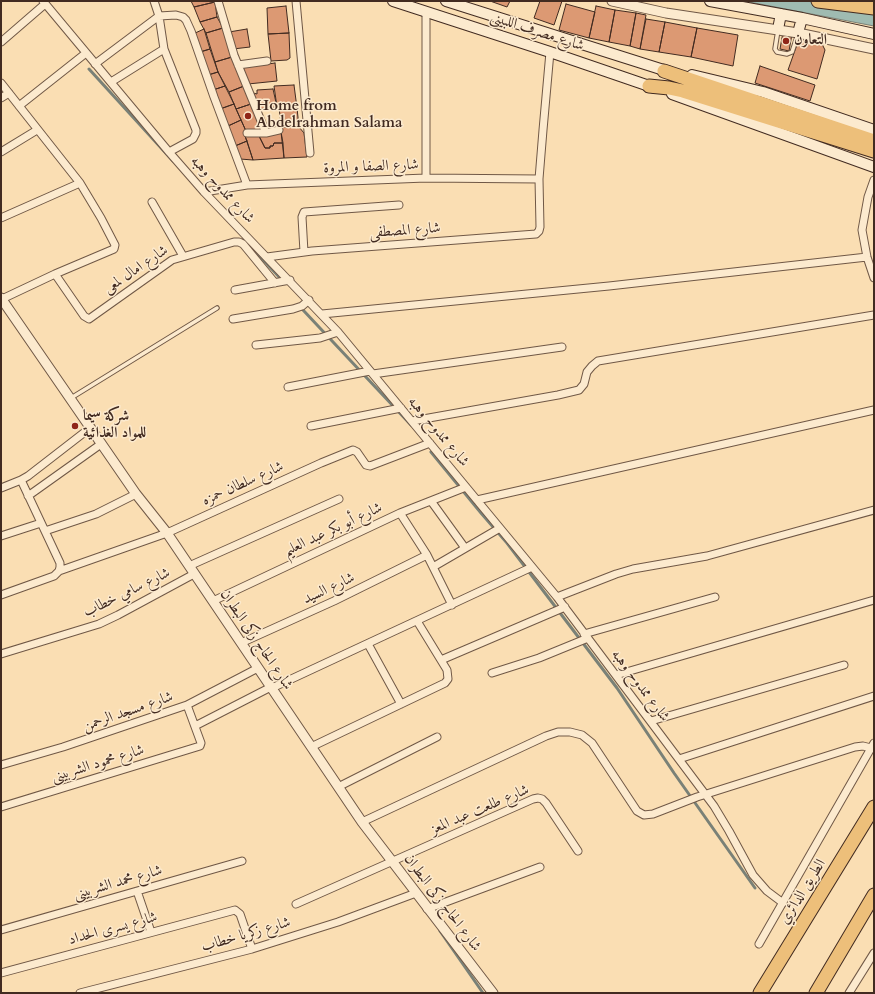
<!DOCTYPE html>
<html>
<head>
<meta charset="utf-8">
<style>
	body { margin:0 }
	#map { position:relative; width:875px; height:994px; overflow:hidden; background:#fadeb3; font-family:Cardo,serif }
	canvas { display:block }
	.frame { position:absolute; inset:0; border:2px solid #422b21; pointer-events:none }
</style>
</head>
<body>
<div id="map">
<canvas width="875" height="994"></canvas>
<div class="frame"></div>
</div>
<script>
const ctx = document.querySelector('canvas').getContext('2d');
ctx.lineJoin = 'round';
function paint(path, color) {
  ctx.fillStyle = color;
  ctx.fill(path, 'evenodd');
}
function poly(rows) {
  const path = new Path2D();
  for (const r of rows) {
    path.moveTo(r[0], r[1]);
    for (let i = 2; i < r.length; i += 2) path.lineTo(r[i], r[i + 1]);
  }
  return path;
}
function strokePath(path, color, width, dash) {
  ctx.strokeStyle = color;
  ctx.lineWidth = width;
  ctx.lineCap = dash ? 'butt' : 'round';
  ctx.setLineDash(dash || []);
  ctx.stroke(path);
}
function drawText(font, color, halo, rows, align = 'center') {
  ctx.font = font + ' Cardo,Amiri,serif';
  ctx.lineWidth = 3;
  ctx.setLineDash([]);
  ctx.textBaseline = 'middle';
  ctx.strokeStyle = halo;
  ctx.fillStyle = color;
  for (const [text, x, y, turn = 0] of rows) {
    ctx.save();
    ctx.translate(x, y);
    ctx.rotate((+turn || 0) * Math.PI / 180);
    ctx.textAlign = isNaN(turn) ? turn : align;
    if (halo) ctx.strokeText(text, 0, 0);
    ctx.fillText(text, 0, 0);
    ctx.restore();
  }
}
const water = poly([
	[744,1,874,1,874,26,744,1]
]);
const stream = poly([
	[89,69,173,161],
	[244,239,281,279],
	[303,310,411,425],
	[431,452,481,513,507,543,617,688,674,773,755,888],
	[440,931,483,993]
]);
const building = poly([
	[191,1,215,1,215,2,194,7,191,1],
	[490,1,510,1,507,7,490,1],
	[540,1,562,1,554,25,534,18,540,1],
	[215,2,217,17,200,22,194,7,215,2],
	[566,4,595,12,589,38,559,30,566,4],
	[286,6,289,33,268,34,267,8,286,6],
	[596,6,615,10,609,42,589,38,596,6],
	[615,10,636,13,630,46,609,42,615,10],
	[636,13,646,15,640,49,630,46,636,13],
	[217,17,223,28,206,33,200,22,217,17],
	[646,19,665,22,659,52,640,49,646,19],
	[665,22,697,28,691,57,659,52,665,22],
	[223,28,232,57,215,62,206,33,223,28],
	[697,28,738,35,733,66,691,57,697,28],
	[204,29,210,49,200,52,193,34,204,29],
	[247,29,250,47,233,49,229,32,247,29],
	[783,32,792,34,789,51,780,49,783,32],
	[289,33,290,58,287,60,271,61,268,34,289,33],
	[799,39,822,44,825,50,817,79,788,70,799,39],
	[210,49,218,72,208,75,200,52,210,49],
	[232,57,244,86,229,92,218,72,215,62,232,57],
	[275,63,277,81,248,84,241,68,275,63],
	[760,66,815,85,810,101,755,83,760,66],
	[218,72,225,86,213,90,208,75,218,72],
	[294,85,297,108,279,108,277,107,274,86,294,85],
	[225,86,234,104,220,109,213,90,225,86],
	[244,86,251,104,236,109,229,92,244,86],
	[273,89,277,107,260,109,253,93,257,94,257,90,273,89],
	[234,104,241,120,228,126,220,109,234,104],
	[251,104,261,130,246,131,236,109,251,104],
	[279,108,297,108,299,127,280,127,279,122,281,123,279,108],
	[241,120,246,131,245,136,247,141,235,146,228,126,241,120],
	[282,127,299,127,304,133,307,157,284,158,281,132,282,127],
	[281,132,283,143,274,143,273,146,270,146,270,148,265,148,259,136,281,132],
	[245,136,259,136,265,148,270,148,270,146,273,146,274,143,283,143,284,158,253,160,245,136],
	[247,141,253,160,240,159,235,146,247,141]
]);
const service = poly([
	[778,30,775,49,777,52,787,54,792,52,798,34],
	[71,398,217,308]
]);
const minor = poly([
	[43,1,169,152,204,192,338,332,557,597,714,806,729,831,753,875,767,891,783,903],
	[154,1,159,16,164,49,196,130,196,133,193,139,169,152],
	[218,1,234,55,266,133],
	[296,1,310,153],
	[426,12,426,178],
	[1,42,45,4],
	[95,64,159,16,176,15,183,17,186,20,191,31,214,97,247,185],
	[238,65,267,61],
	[111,82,164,49],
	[1,83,80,183,101,218,115,245,114,249,55,274,2,299],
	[1,98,9,93],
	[19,106,86,53],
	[247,133,266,133,279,130],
	[1,152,37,130],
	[874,180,868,197,862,230,867,257,874,278],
	[204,192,247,185,426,178,539,179],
	[152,202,183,256],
	[1,218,80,183],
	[304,252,302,217,304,212,399,205],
	[267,257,312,251,536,234,539,231,540,227,539,179,543,130,550,52],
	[55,274,84,316,89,319,172,260,234,242,239,242,243,244,275,283],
	[235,290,290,280],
	[322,314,609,286,867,257],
	[233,319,293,309,302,306,309,300],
	[256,345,320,338,338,332],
	[373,374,562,347],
	[288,387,370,371],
	[412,421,558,395,579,390,584,384,587,372,592,366,598,361,874,315],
	[311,426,401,408],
	[1,488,21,480,28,476,90,428],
	[28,496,101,444],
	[477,500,874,410],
	[431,501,465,548],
	[400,513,427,555,452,605],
	[45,531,96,514,136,494],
	[1,536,41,523],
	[189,566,339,499],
	[433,567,500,528],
	[59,571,167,533,321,463,353,450,357,452,366,465,370,466,430,443],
	[1,595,54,576,59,571,60,567,60,563,21,480],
	[557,597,616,574,633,569,707,556,874,510],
	[213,601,400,513,466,487],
	[584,634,715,597],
	[241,643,334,601,427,555],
	[368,644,401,704],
	[1,654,99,624,118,615,194,574],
	[441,660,565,607],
	[492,673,539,658,588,638],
	[616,675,874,600],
	[272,688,532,567],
	[651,721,844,665],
	[195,726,271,687],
	[311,747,445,683,448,679,447,670,417,621],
	[679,759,874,696],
	[1,765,63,747,187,705,258,668],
	[338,787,437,737],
	[1,807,200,746,201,743,187,705],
	[362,822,546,736,558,732,570,732,582,735,592,743,637,811,644,815,653,814,697,797,855,747,863,746,871,748],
	[137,891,151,932],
	[296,904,533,799,538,798,542,799,546,803,578,851],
	[427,909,540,867],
	[1,930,242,861],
	[759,944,874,743],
	[1,973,235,910,240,914,252,949],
	[80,993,252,949,338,922,416,893],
	[849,993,874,953]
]);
const tertiary = poly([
	[612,1,666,13,798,33,874,49],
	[1,298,136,494,167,533,362,822,493,993]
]);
const secondary = poly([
	[393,1,550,52,655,88],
	[446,1,670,72],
	[710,1,802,18,874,34],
	[778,29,781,14],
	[798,33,802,18],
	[692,75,763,92,874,130],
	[672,94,874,167]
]);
const motorway = poly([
	[818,1,874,8],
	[664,71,874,141],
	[649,86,669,88,683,91,874,151],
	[760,993,874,807],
	[816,993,874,895]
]);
const markers = [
	[786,41,4,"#8f2418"],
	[248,116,4,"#8f2418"],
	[75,426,4,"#8f2418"]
];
const streetNames = [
	["شارع مصرف اللبينى",537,32,18],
	["شارع الصفا و المروة",371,167,-2],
	["شارع ممدوح وهبه",222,190,47],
	["شارع المصطفى",405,231,-4],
	["شارع امال لمعى",136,270,-34],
	["شارع ممدوح وهبه",438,432,50],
	["شارع سلطان حمزه",243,484,-24],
	["شارع أبو بكر عبد العليم",333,530,-25],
	["شارع السيد",329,589,-25],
	["شارع سامي خطاب",127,593,-26],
	["شارع الحاج زكى البطران",256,640,56],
	["شارع ممدوح وهبه",640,686,53],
	["شارع مسجد الرحمن",128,712,-19],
	["شارع محمود الشربينى",98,764,-17],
	["شارع طلعت عبد المعز",480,810,-23],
	["شارع محمد الشربينى",118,883,-16],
	["الطريق الدائري",803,892,-58],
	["شارع الحاج زكى البطران",442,903,53],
	["شارع يسرى الحداد",113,929,-15],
	["شارع زكريا خطاب",246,935,-16]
];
const poiNames = [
	["التعاون",794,41],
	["Home from",256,107],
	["Abdelrahman Salama",256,124],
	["شركة سيما",83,417],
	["للمواد الغذائية",83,434]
];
paint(water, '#9fbbb1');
strokePath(water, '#7a8177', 1);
strokePath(stream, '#7a8177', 3);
paint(building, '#dc9973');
strokePath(building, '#422b21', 1);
strokePath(service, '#705846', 5.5);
strokePath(minor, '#705846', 9);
strokePath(tertiary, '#705846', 11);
strokePath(secondary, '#422b21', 12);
strokePath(motorway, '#422b21', 15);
strokePath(service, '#fceace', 3.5);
strokePath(minor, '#fceace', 7);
strokePath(tertiary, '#fceace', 9);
strokePath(secondary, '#fceace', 10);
strokePath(motorway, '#edbf7a', 13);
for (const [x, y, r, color] of markers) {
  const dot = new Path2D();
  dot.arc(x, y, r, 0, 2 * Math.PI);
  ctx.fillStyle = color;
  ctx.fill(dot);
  strokePath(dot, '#fceace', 1.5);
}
drawText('15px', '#422b21', '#fceace', streetNames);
drawText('bold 15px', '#422b21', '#fceace', poiNames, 'left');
</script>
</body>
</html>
